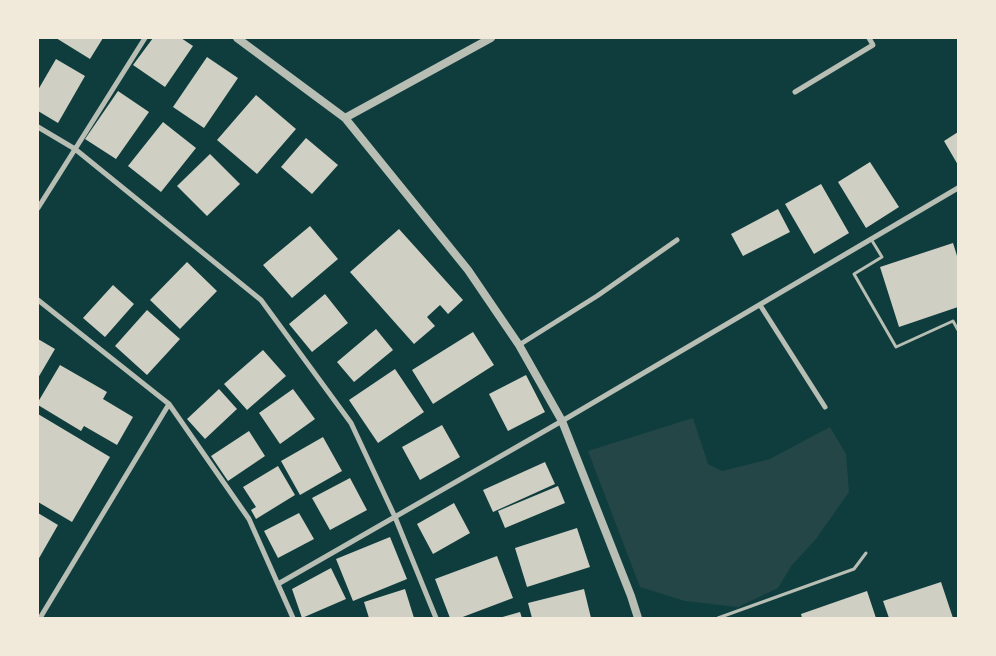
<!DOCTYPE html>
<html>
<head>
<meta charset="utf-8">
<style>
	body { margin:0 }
	#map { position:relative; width:996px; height:656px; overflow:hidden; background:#0f3d3e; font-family:"Exo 2",sans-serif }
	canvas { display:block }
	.frame { position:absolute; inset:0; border:39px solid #f1e9da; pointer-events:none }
</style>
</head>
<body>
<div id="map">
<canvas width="996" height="656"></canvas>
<div class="frame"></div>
</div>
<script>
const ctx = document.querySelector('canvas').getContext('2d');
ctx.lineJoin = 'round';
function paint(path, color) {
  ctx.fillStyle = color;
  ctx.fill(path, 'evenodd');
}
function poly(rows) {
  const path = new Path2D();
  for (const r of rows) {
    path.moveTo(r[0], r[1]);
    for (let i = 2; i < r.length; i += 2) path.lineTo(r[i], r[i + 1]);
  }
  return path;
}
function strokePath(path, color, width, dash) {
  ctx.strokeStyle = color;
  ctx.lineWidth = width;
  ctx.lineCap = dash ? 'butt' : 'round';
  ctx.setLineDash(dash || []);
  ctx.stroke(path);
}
const green = poly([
	[693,418,708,464,722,471,770,459,830,427,846,454,849,492,816,539,792,565,778,588,738,607,685,601,640,587,588,451]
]);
const building = poly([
	[56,38,103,38,90,59],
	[153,38,181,38,193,46,165,87,133,65],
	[207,57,238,78,204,128,173,107],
	[56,59,85,76,58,123,38,111,38,90],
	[118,91,149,112,116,159,85,139],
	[256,95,296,129,257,174,217,140],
	[163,122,196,148,161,192,128,166],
	[958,132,958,165,944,141],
	[306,138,338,165,312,194,281,167],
	[210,154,240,184,207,216,177,186],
	[870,162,899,207,866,228,838,182],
	[821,184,849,233,814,254,785,204],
	[778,209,790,232,743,256,731,234],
	[310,226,338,259,292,298,263,265],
	[399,229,463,300,448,314,440,305,427,317,435,326,414,344,350,272],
	[953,243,958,259,958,307,899,327,880,267],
	[187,262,217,291,180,329,150,300],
	[113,285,134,304,105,337,83,318],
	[325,294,348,323,312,352,289,324],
	[147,310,180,339,147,375,115,346],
	[376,329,393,350,354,382,337,362],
	[473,332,494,365,433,404,412,370],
	[38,339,55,349,38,378],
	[263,350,286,376,247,410,224,384],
	[60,365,107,392,103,399,133,417,117,445,84,426,81,431,38,405,38,402],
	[395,369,424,412,378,443,349,400],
	[526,375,545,412,508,431,489,394],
	[219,389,237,409,205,439,187,419],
	[293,389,315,419,280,444,259,413],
	[38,414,110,457,72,522,38,502],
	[442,425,460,457,420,480,402,447],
	[249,431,265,456,228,481,211,456],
	[323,437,342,471,300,495,281,461],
	[545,462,555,484,493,512,483,490],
	[278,466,295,495,256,519,251,510,256,507,243,487],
	[350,478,367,510,330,530,312,498],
	[558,486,565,503,505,528,498,511],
	[454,503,470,533,433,554,417,524],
	[38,513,58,525,38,560],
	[299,513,314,539,278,558,264,531],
	[577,528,590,567,527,587,515,548],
	[390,537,407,579,353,601,336,559],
	[497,556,513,598,460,618,450,618,435,579],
	[331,568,346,599,302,618,292,589],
	[941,582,953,618,889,618,883,601],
	[405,589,414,618,369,618,364,602],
	[584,589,591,618,532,618,528,603],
	[867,591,876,618,802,618,801,614],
	[520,612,522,618,499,618]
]);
const service = poly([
	[871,239,882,257,854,274,896,347,953,321,958,330],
	[718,618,854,569,866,553]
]);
const minor = poly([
	[795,92,873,45,869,38],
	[38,127,75,149,261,300,351,423,395,517,436,618],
	[38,208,145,38],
	[38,300,169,404,249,519,293,618],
	[760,305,825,407],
	[519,345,597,296,677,240],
	[278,584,562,421,958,188],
	[40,618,169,404]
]);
const tertiary = poly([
	[237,38,345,118,468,270,519,345,562,421,631,596,638,618],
	[345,118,491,38]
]);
paint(green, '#244646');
paint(building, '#cfcfc3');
strokePath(service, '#b8beb3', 3);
strokePath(minor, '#b8beb3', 5);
strokePath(tertiary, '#b8beb3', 8);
</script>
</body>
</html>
